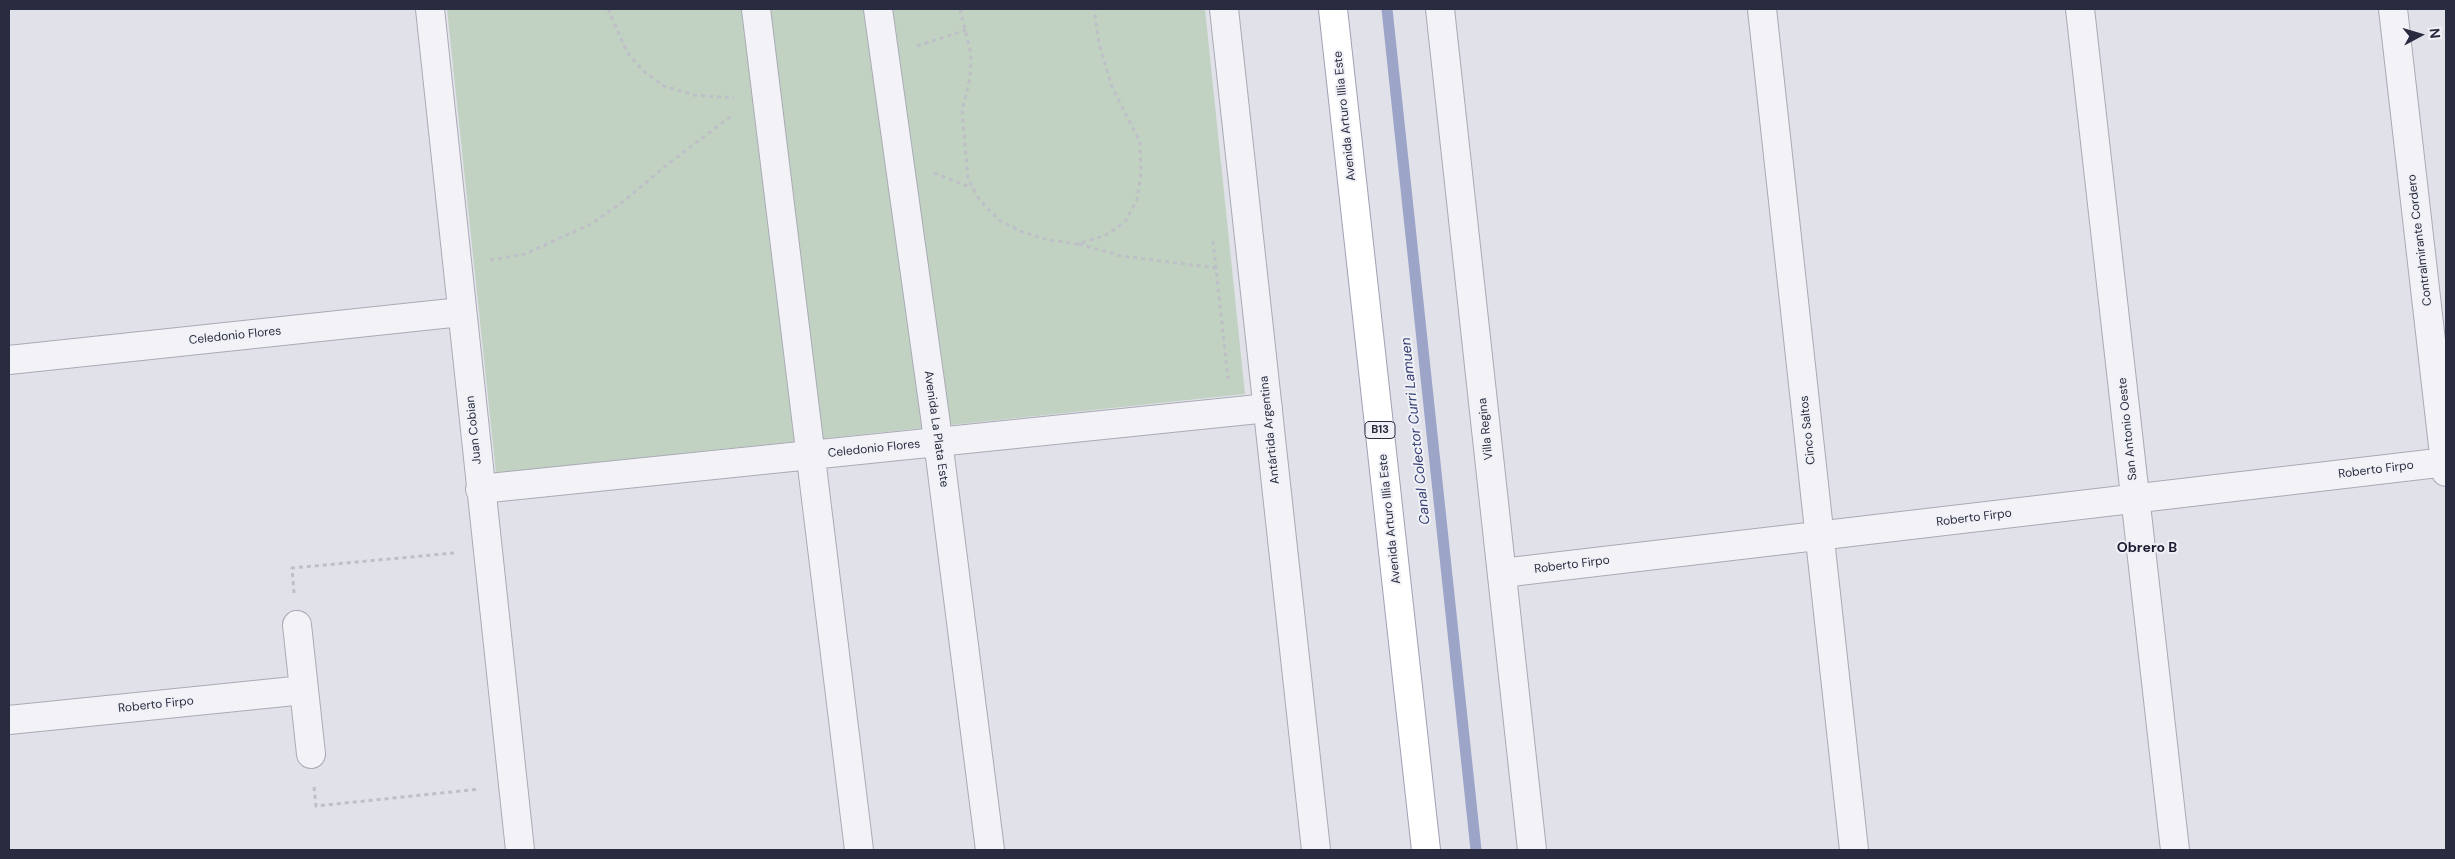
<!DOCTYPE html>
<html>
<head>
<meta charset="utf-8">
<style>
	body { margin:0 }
	#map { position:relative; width:2455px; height:859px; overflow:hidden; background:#e0e1e9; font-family:"DM Sans",sans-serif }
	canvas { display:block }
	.frame { position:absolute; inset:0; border:10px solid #292b40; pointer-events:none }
	.north { position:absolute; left:2395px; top:10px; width:50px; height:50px; -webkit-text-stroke:4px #f0f1f6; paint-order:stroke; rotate:84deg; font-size:14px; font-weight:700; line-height:20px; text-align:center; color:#292b40 }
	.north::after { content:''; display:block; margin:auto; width:18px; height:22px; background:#292b40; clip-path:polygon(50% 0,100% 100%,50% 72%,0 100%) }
</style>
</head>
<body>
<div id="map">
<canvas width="2455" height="859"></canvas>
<div class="frame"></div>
<div class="north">N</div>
</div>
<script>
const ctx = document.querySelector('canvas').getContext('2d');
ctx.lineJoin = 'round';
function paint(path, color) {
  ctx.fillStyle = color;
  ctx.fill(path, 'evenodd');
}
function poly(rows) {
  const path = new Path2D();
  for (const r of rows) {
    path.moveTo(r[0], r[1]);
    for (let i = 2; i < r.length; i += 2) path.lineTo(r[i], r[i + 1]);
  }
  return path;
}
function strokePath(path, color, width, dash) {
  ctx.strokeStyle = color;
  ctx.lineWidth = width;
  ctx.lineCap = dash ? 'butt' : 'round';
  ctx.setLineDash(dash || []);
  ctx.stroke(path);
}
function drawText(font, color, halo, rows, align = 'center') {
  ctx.font = font + ' "DM Sans",sans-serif';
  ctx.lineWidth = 4;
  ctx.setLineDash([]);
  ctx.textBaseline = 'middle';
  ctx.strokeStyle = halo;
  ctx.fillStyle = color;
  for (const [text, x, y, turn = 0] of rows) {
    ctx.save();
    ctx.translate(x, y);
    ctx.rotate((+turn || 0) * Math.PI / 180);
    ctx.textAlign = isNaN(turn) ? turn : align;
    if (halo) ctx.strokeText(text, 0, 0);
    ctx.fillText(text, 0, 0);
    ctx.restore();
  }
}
const green = poly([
	[447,9,1205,9,1245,394,496,473]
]);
const stream = poly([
	[1387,9,1476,850]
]);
const path = poly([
	[608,9,627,52,643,71,664,86,694,95,734,98],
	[960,9,971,54,970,78,962,111,968,179,979,199,999,220,1022,232,1049,240,1078,244,1106,235,1125,222,1137,200,1141,173,1140,142,1112,87,1099,43,1094,9],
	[917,46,966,30],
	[934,173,972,188],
	[1213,241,1228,379],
	[1079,244,1121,256,1216,268],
	[490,260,525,254,591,224,624,201,668,164,734,114],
	[294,593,292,568,454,553],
	[314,787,316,806,480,789]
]);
const street = poly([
	[430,9,520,850],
	[756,9,859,850],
	[878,9,935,417,990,850],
	[1224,9,1316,850],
	[1440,9,1532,850],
	[1762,9,1854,850],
	[2080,9,2175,850],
	[2393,9,2446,472],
	[9,360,461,312],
	[480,489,1268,408],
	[1502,573,2446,462],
	[297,625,311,754],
	[9,720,304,690]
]);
const primary = poly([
	[1333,9,1426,850]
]);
const shields = [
	[1380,430,30]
];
const shieldNames = [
	["B13",1380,430]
];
const streetNames = [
	["Avenida Arturo Illia Este",1345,116,-96],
	["Contralmirante Cordero",2420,240,-97],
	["Celedonio Flores",235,336,-6],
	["Avenida La Plata Este",936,429,82],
	["Villa Regina",1486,429,-96],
	["San Antonio Oeste",2128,429,-96],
	["Juan Cobian",474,430,-96],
	["Antártida Argentina",1270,430,-96],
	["Cinco Saltos",1808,430,-96],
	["Celedonio Flores",874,449,-6],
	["Roberto Firpo",2376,470,-7],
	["Roberto Firpo",1974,518,-7],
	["Avenida Arturo Illia Este",1390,519,-96],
	["Roberto Firpo",1572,565,-7],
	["Roberto Firpo",156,705,-6]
];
const waterNames = [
	["Canal Colector Curri Lamuen",1416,431,-96]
];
const neighbourhoodNames = [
	["Obrero B",2147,548]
];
paint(green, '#c1d2c2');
strokePath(stream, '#9ca4c8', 11);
strokePath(street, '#a9aab6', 30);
strokePath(primary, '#a0a2b4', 30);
strokePath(path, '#bebfc7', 3, [4, 4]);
strokePath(street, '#f3f3f7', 28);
strokePath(primary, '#fff', 28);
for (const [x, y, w] of shields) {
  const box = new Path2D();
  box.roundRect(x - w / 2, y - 8.5, w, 17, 4);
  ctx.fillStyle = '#f0f1f6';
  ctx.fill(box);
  strokePath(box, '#292b40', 1);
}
drawText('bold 11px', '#292b40', null, shieldNames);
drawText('12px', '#292b40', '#f0f1f6', streetNames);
drawText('italic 14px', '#343e73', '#f0f1f6', waterNames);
drawText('bold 14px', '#1b1c31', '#f0f1f6', neighbourhoodNames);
</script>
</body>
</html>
